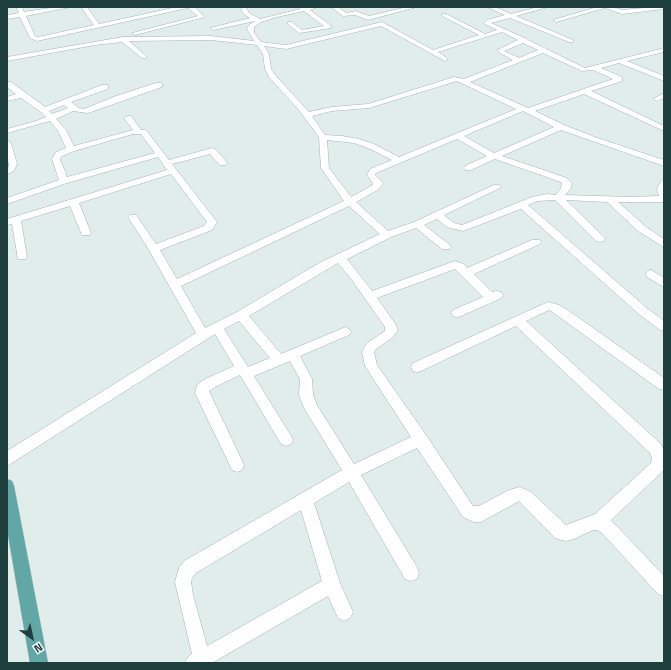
<!DOCTYPE html>
<html>
<head>
<meta charset="utf-8">
<style>
	body { margin:0 }
	#map { position:relative; width:671px; height:670px; overflow:hidden; background:#e0edea; font-family:"Titillium Web",sans-serif }
	canvas { display:block }
	.frame { position:absolute; inset:0; border:8px solid #1f3f3e; pointer-events:none }
	.north { position:absolute; left:12px; top:618px; width:40px; height:40px; -webkit-text-stroke:3px #f1f9f7; paint-order:stroke; rotate:147deg; font-size:11px; font-weight:700; line-height:16px; text-align:center; color:#1f3f3e }
	.north::after { content:''; display:block; margin:auto; width:14px; height:18px; background:#1f3f3e; clip-path:polygon(50% 0,100% 100%,50% 72%,0 100%) }
</style>
</head>
<body>
<div id="map">
<canvas width="671" height="670"></canvas>
<div class="frame"></div>
<div class="north">N</div>
</div>
<script>
const ctx = document.querySelector('canvas').getContext('2d');
ctx.lineJoin = 'round';
function poly(rows) {
  const path = new Path2D();
  for (const r of rows) {
    path.moveTo(r[0], r[1]);
    for (let i = 2; i < r.length; i += 2) path.lineTo(r[i], r[i + 1]);
  }
  return path;
}
function strokePath(path, color, width, dash) {
  ctx.strokeStyle = color;
  ctx.lineWidth = width;
  ctx.lineCap = dash ? 'butt' : 'round';
  ctx.setLineDash(dash || []);
  ctx.stroke(path);
}
function paint(path, color) {
  ctx.fillStyle = color;
  ctx.fill(path, 'evenodd');
}
const minor = poly([
	[16,7,22,7,24,12,57,7,71,7,26,16,35,36,38,37,94,25,81,7,87,7,99,24,177,7,194,7,205,17,135,35,132,33,198,16,188,8,37,41,30,38,20,17,7,19,7,15,19,13,16,7],
	[243,7,249,7,247,9,249,13,260,19,300,9,299,7,318,7,310,10,331,26,331,28,299,33,288,24,288,22,292,22,302,30,324,26,304,11,277,17,261,22,254,27,254,33,261,42,286,45,382,22,433,50,479,35,442,16,442,14,446,14,485,34,497,30,485,24,484,23,487,20,505,15,487,7,495,7,511,14,538,7,548,7,516,16,573,40,573,42,569,42,510,18,491,23,527,39,528,40,585,68,664,48,664,52,627,61,664,76,664,81,619,63,601,68,622,77,622,81,591,91,664,126,664,131,584,94,535,111,564,125,595,137,664,160,664,166,561,130,502,156,567,178,572,183,571,188,565,195,631,197,659,196,657,189,661,181,664,180,664,202,618,202,646,227,664,239,664,247,638,231,607,202,566,200,604,237,605,239,604,241,600,242,596,241,555,200,537,201,528,205,648,309,664,321,664,331,660,330,640,315,521,209,463,231,447,227,437,219,424,225,450,245,451,247,450,249,442,249,416,228,391,237,347,259,372,291,455,261,464,264,467,268,532,240,540,240,541,242,540,244,474,274,492,292,497,291,501,292,503,295,501,298,495,301,461,316,457,317,453,316,451,313,453,310,483,297,455,269,377,298,394,322,398,330,393,337,376,349,374,352,377,365,426,435,473,506,479,506,509,490,520,487,531,492,566,525,595,514,651,463,652,458,650,453,516,326,421,371,417,372,413,371,411,367,413,363,548,302,559,305,569,311,664,378,664,390,659,389,551,311,549,310,526,321,661,444,664,452,664,468,662,472,611,520,664,576,664,596,658,594,602,533,597,530,593,530,574,539,566,541,561,540,555,538,519,501,481,522,474,522,463,517,417,448,361,475,417,567,419,573,417,579,411,581,405,579,349,482,314,503,340,583,353,612,350,618,344,621,338,618,328,596,212,663,185,663,188,657,192,654,175,582,179,568,184,561,342,470,304,408,299,395,300,379,290,361,254,376,291,436,293,440,291,444,286,446,281,444,240,375,215,387,209,391,244,465,242,470,237,472,232,470,195,393,197,385,205,379,234,366,215,334,7,466,7,451,196,333,149,250,128,217,130,215,136,215,156,244,204,226,207,222,171,174,79,203,91,233,90,235,82,235,70,206,21,221,27,257,26,259,18,259,12,224,7,225,7,219,167,170,158,157,67,183,7,204,7,198,59,180,52,159,56,152,66,148,58,131,50,121,7,133,7,129,36,121,46,117,41,112,21,98,7,101,7,97,16,94,7,87,7,82,11,82,45,107,102,85,108,85,108,89,71,102,79,108,84,109,116,96,156,83,162,83,162,87,88,113,73,111,56,119,66,130,74,146,133,130,124,118,128,116,131,116,141,130,146,130,169,160,212,148,215,149,226,161,227,163,226,165,220,165,210,154,172,164,217,222,212,230,160,250,177,279,344,201,321,168,319,137,298,109,269,77,265,69,263,54,257,45,211,40,129,41,146,56,146,58,142,58,122,42,95,45,7,61,7,57,123,37,211,36,254,41,247,29,249,25,255,21,213,30,210,28,250,18,244,14,241,9,243,7],
	[381,26,445,61,447,60,447,58,438,52,502,32,518,40,497,50,500,53,513,60,464,79,454,77,368,104,332,107,309,112,276,76,271,69,269,54,264,46,286,49,381,26],
	[523,43,538,50,519,58,504,51,523,43],
	[543,53,582,71,593,70,613,79,528,108,470,82,543,53],
	[457,81,516,109,399,157,374,144,359,139,342,136,325,135,312,116,332,111,369,108,457,81],
	[64,105,68,108,52,114,49,111,64,105],
	[523,111,554,127,494,153,464,136,523,111],
	[133,134,141,134,155,153,67,177,60,159,62,156,74,151,133,134],
	[457,139,487,156,465,166,464,168,465,170,471,170,495,159,561,182,562,183,561,188,556,195,547,194,532,197,462,225,454,223,444,215,502,187,500,185,494,185,414,222,388,231,356,202,376,191,382,186,383,183,375,175,376,173,457,139],
	[327,140,354,143,368,148,392,160,370,169,367,175,373,183,373,185,351,197,329,168,327,140],
	[349,206,380,234,319,263,237,312,205,328,181,286,349,206],
	[338,263,352,280,385,327,385,331,367,343,362,352,365,366,411,437,354,464,317,405,313,395,312,379,300,356,349,335,351,332,349,329,345,327,341,329,281,354,249,316,338,263],
	[239,321,270,358,248,367,224,329,239,321],
	[301,510,322,581,207,646,193,595,191,582,192,578,196,573,301,510],
	[331,7,338,7,346,13,356,11,369,16,407,7,417,7,368,20,355,15,343,16,331,7],
	[597,7,613,7,622,10,655,7,664,7,664,9,622,14,605,8,556,22,553,20,597,7],
	[664,93,664,98,657,101,653,99,664,93],
	[7,140,11,143,17,164,14,171,7,174,9,164,7,158,7,140],
	[651,270,664,278,664,287,647,277,646,274,647,271,651,270]
]);
const major = poly([
	[7,479,12,481,14,486,48,663,30,663,7,529,7,479]
]);
strokePath(minor, '#a2b5b3', 1);
strokePath(major, '#c0c9c9', 1);
paint(minor, '#fff');
paint(major, '#60a7a6');
</script>
</body>
</html>
